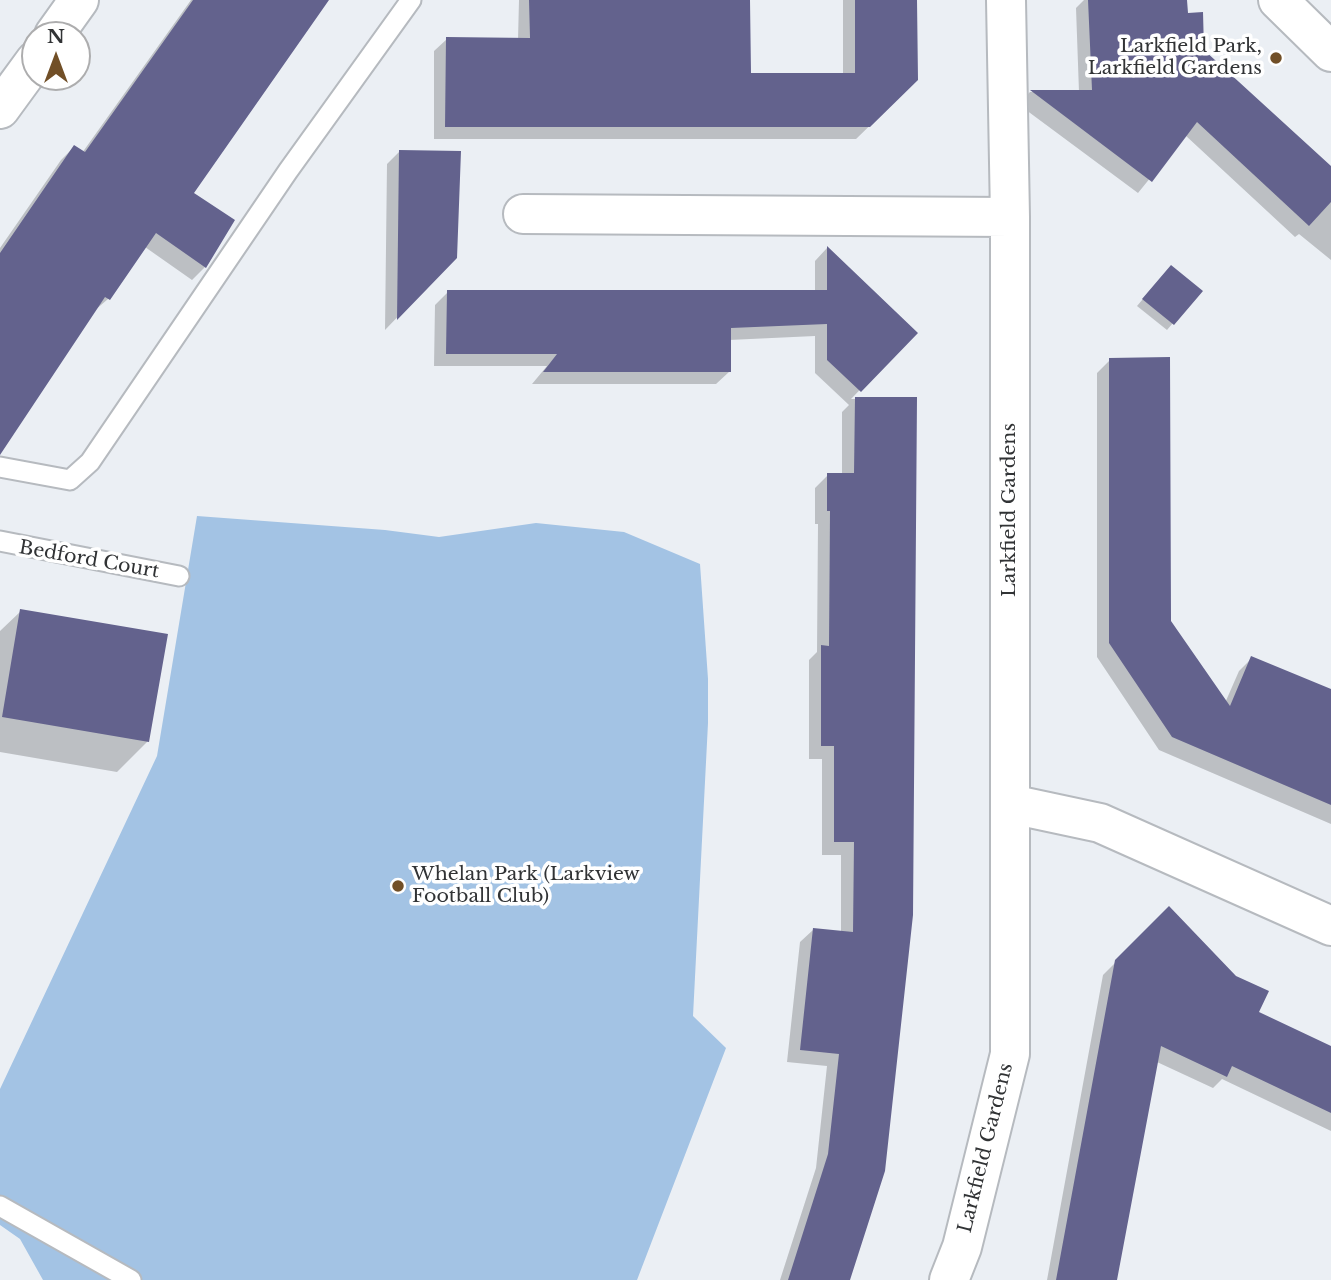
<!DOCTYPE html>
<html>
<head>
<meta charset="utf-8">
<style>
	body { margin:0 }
	#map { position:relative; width:1331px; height:1280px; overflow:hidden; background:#ebeff4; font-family:"Libre Baskerville",serif }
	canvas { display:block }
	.north { position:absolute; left:21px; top:21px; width:70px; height:70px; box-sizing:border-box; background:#fff; border:2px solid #adadae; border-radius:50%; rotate:0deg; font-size:19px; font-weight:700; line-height:28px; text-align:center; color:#313335 }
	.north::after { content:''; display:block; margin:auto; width:24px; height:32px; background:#714f27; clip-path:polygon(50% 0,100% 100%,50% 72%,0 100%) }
</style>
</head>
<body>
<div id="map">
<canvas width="1331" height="1280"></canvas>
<div class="north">N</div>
</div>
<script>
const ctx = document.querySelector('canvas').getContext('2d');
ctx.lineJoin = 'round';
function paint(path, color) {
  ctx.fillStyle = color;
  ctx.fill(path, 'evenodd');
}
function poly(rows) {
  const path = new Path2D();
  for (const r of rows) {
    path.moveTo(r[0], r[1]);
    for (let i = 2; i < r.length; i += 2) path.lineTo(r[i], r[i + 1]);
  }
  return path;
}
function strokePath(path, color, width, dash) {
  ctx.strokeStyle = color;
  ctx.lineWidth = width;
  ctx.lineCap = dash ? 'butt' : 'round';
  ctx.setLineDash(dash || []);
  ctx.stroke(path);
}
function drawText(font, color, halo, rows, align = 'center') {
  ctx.font = font + ' "Libre Baskerville",serif';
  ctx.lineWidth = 7;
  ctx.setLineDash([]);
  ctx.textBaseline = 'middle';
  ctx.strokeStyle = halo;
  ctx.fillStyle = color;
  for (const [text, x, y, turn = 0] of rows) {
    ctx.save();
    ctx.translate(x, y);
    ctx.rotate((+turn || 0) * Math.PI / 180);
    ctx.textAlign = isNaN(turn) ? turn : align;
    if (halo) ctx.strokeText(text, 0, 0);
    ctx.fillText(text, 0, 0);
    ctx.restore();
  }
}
const green = poly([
	[197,516,385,530,439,537,536,523,624,532,700,564,708,679,708,723,693,1016,726,1048,637,1280,43,1280,20,1239,0,1225,0,1089,157,756]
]);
const shadow = poly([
	[191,0,328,0,191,194,205,267,192,280,145,247,108,299,94,311,0,447,0,248,61,160,74,147,82,153],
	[519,0,748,0,749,74,843,74,843,0,916,0,917,80,856,139,434,139,434,51,447,39,518,40],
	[1084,0,1185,0,1186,15,1203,50,1331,169,1331,260,1299,234,1295,237,1185,135,1138,193,1018,104,1030,92,1079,92,1076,8],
	[400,151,455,257,385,330,387,164],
	[827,248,915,333,851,399,915,399,848,1280,780,1280,816,1168,827,1066,787,1062,800,942,813,930,841,933,841,855,822,855,822,759,809,759,809,660,817,652,818,524,815,524,815,488,828,475,842,475,842,412,849,405,815,373,815,336,729,340,729,372,716,384,532,384,547,366,434,366,435,305,448,292,815,292,815,261],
	[1165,273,1200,291,1167,330,1137,306],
	[1110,360,1169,621,1225,703,1239,671,1252,658,1331,713,1331,824,1159,750,1097,657,1097,373],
	[21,611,148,741,117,772,0,752,0,631],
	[1169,909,1257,1012,1331,1048,1331,1131,1222,1079,1213,1088,1157,1062,1115,1280,1047,1280,1103,975]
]);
const building = poly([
	[193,0,329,0,194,193,235,220,206,268,156,233,110,300,105,297,0,455,0,253,74,145,85,152],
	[529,0,750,0,751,73,855,73,855,0,917,0,918,80,870,127,445,127,446,37,530,38],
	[1088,0,1187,0,1188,13,1203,12,1204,50,1331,166,1331,202,1309,226,1197,122,1152,182,1030,90,1092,90],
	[399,150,461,151,457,258,397,320],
	[827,246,918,333,861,392,827,360,827,324,731,328,731,372,543,372,557,354,446,354,447,290,827,290],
	[1171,265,1203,291,1174,325,1142,299],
	[1170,357,1171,621,1230,706,1251,656,1331,689,1331,805,1172,737,1109,643,1109,358],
	[855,397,917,397,913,915,885,1171,850,1280,788,1280,828,1154,839,1054,800,1050,813,928,853,932,854,842,834,842,834,746,821,746,821,645,829,646,830,511,827,511,827,473,854,473],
	[20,609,168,634,149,742,2,717],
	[1169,906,1236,976,1269,991,1259,1012,1331,1046,1331,1113,1232,1066,1227,1077,1161,1046,1117,1280,1056,1280,1115,960]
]);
const service = poly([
	[0,467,70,480,90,462,288,171,411,0],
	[0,541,179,576],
	[0,1206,131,1280]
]);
const minor = poly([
	[523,214,1010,217],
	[1011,804,1100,823,1331,926],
	[949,1280,962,1247,1010,1054,1010,217,1006,0]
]);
const tertiary = poly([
	[1278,0,1331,52]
]);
const secondary = poly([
	[54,35,79,0],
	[0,109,35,61]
]);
const markers = [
	[1276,58,7,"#714f27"],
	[398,886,7,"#714f27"]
];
const poiNames = [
	["Larkfield Park,",1262,47],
	["Larkfield Gardens",1262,69],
	["Whelan Park (Larkview",412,875,"left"],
	["Football Club)",412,897,"left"]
];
const streetNames = [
	["Larkfield Gardens",1010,510,-90],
	["Bedford Court",89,560,10],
	["Larkfield Gardens",986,1148,-76]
];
paint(green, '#a3c3e4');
paint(shadow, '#0003');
paint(building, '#63628d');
strokePath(service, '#b6babf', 23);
strokePath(minor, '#b6babf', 42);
strokePath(tertiary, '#b6babf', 42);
strokePath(secondary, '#b6babf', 42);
strokePath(service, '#fff', 19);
strokePath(minor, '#fff', 38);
strokePath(tertiary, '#fff', 38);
strokePath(secondary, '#fff', 38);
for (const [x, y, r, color] of markers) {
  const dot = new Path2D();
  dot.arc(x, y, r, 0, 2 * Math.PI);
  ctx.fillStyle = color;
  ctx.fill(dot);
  strokePath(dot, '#fff', 2.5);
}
drawText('19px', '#313335', '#fff', poiNames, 'right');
drawText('19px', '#313335', '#fff', streetNames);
</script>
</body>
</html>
